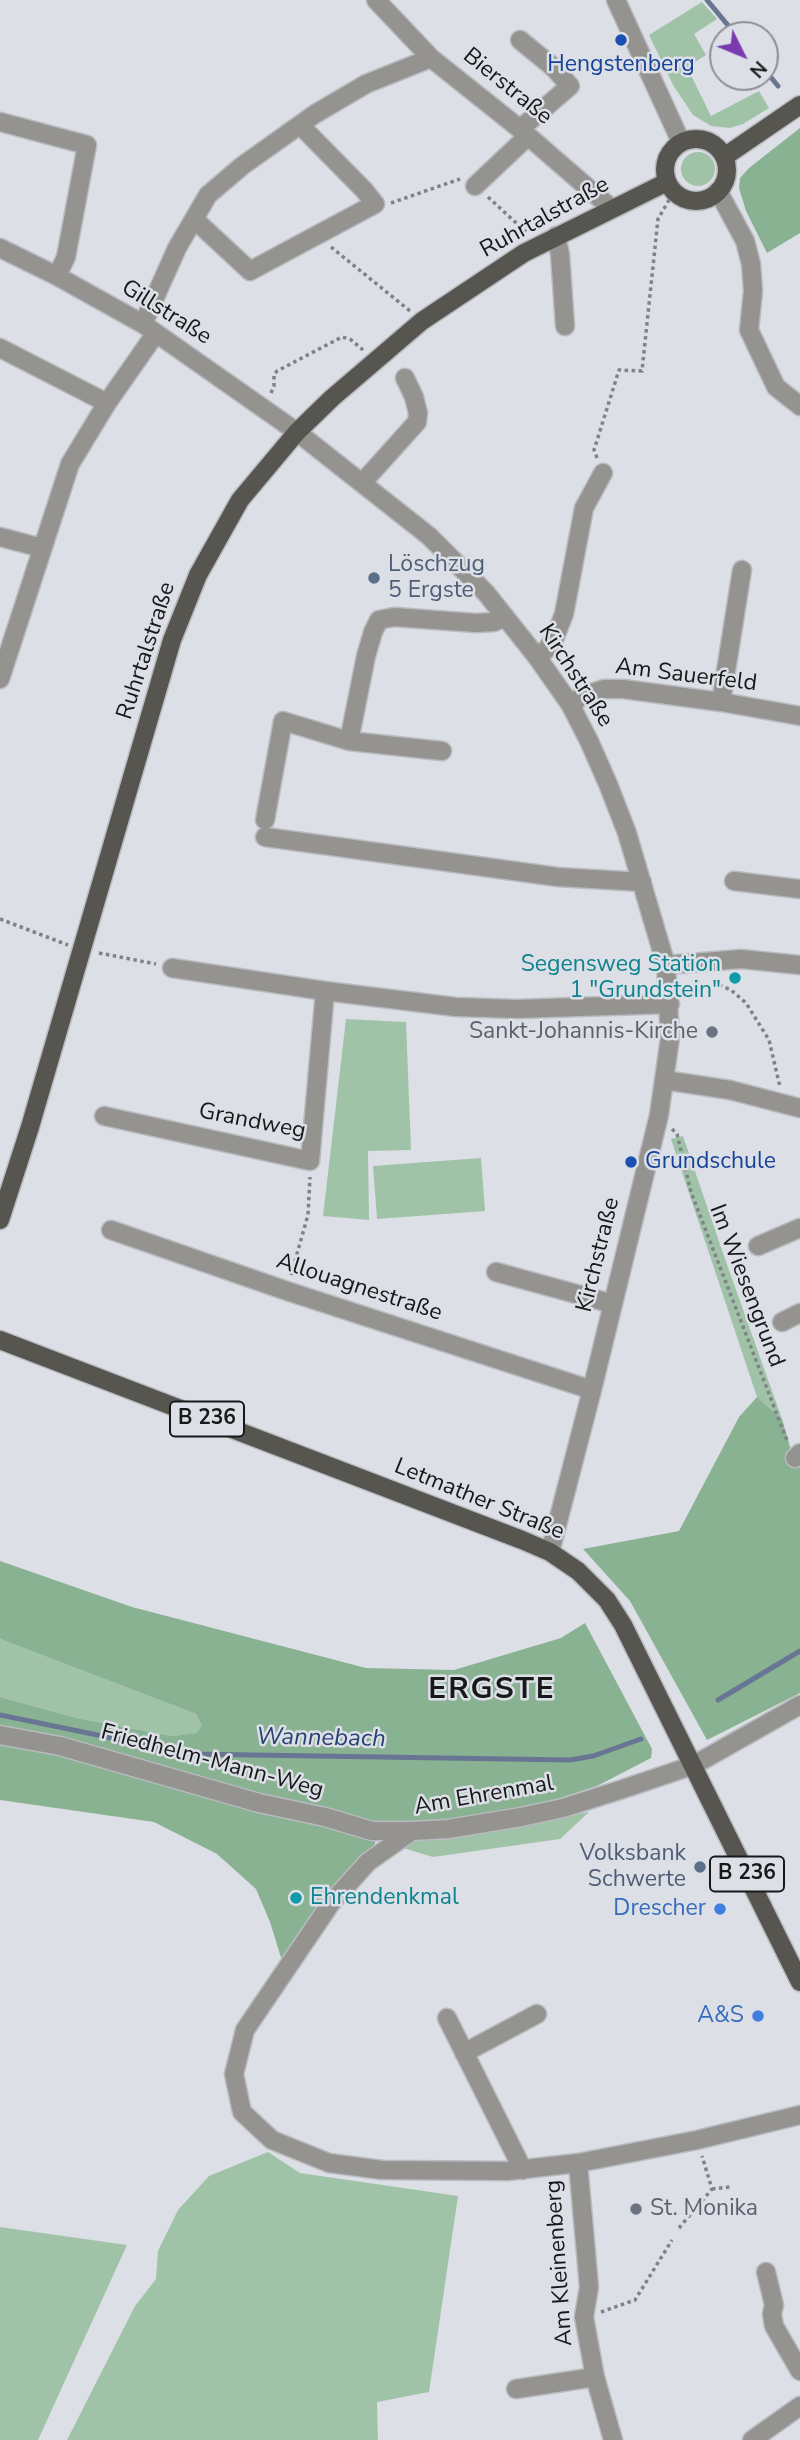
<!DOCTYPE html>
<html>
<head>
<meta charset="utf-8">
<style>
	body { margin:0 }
	#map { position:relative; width:800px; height:2440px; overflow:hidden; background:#dddfe6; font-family:"Nunito Sans",sans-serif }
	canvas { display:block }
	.north { position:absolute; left:709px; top:21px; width:70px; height:70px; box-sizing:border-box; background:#dddfe6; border:2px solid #8e8f94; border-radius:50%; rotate:133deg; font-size:19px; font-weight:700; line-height:28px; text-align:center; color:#17181a }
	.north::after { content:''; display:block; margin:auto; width:24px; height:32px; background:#7a3bb1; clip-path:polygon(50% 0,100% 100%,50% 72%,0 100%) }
</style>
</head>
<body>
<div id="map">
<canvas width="800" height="2440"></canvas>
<div class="north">N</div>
</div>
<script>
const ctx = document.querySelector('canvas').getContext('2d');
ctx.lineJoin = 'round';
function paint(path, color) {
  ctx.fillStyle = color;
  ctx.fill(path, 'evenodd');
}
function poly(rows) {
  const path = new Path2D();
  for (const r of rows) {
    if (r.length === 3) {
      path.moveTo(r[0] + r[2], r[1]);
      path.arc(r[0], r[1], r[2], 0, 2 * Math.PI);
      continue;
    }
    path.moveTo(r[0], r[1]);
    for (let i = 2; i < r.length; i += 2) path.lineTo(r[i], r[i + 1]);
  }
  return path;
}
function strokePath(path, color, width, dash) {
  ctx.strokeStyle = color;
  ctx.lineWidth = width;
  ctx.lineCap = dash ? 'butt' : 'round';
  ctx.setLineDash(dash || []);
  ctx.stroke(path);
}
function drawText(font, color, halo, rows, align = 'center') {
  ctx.font = font + ' "Nunito Sans",sans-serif';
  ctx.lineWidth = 5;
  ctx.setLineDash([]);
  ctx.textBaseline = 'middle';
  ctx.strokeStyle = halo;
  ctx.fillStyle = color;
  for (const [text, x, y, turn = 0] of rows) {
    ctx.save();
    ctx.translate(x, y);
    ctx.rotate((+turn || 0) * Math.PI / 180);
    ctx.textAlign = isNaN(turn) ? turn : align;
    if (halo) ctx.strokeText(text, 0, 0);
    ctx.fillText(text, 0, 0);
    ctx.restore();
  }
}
const green = poly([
	[702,2,717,19,694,34,706,55,687,67,711,116,759,91,769,108,743,124,730,128,711,126,693,115,673,85,649,35],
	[698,169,17],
	[346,1019,406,1022,411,1150,368,1151,369,1220,323,1216],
	[683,1136,724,1256,782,1419,757,1397,671,1139],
	[481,1158,485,1211,377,1219,373,1166],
	[0,1639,196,1714,203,1725,198,1733,172,1736,77,1718,0,1697],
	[589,1812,560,1839,433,1857,403,1848,417,1839,479,1832],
	[268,2152,300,2173,458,2196,429,2392,377,2402,378,2440,67,2440,135,2306,156,2279,158,2251,178,2210,209,2176],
	[0,2227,127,2245,38,2440,0,2440]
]);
const forest = poly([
	[800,128,800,233,767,253,746,211,739,188,740,178,749,168],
	[757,1397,782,1419,795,1464,800,1461,800,1693,707,1740,630,1601,583,1549,679,1531,739,1417],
	[0,1561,132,1607,366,1668,454,1670,561,1638,585,1623,652,1749,651,1758,597,1786,542,1804,452,1821,380,1822,370,1864,283,1964,270,1922,256,1889,217,1854,154,1822,0,1800,0,1697,77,1718,172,1736,197,1733,202,1725,196,1714,0,1639]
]);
const stream = poly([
	[707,0,736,35],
	[765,70,778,86],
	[718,1700,800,1651],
	[0,1715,190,1754,570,1760,593,1756,641,1739]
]);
const path = poly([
	[488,197,526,232],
	[391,203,460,179],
	[331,247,410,311],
	[271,393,274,386,274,375,277,371,342,337,350,339,363,350],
	[597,458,594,450,619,370,642,371,658,219,669,200],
	[0,919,68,945],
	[99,953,156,964],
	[697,978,698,984,704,987,719,985,731,990,746,1003,769,1040,780,1087],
	[708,987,709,994],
	[672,1129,677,1134,691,1192,788,1443],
	[291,1275,308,1215,310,1177],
	[712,2189,730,2187],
	[679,2228,712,2189,702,2156],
	[601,2312,635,2300,672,2240]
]);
const minor = poly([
	[376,0,431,58,520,129,611,208],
	[616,0,681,142],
	[0,122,87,145,66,257,57,276],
	[520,129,570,86,553,67,520,40],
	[475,186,528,136],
	[718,191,745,241,751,264,753,291,749,330,776,387,800,406],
	[194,219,250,271,375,204,364,190,300,125],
	[556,236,560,254,565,326],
	[0,248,57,276,143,324,297,432,429,536,486,593,537,657,570,704,589,741,608,784,627,833,666,965,670,1038,659,1115,592,1390,550,1552],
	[143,324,177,248,208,195,242,166,315,114,366,84,431,58],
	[0,348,107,403],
	[363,482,417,422,418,413,414,397,405,378],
	[0,537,42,548],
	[537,657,547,649,555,637,564,614,584,508,603,473],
	[0,679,70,464,107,403,156,333],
	[721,702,742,570],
	[570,704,585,695,604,689,623,689,721,702,800,716],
	[349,741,442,751],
	[265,820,283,721,349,741,366,656,373,632,379,620,394,617,476,623,494,622,505,617],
	[265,837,558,877,642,882],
	[734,881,800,889],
	[666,965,741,959,800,965],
	[172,968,325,991,456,1007,517,1009,670,1004],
	[664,1080,730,1090,800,1108],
	[104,1116,310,1161,325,991],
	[111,1230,287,1291,592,1390],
	[758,1246,800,1228],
	[496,1272,613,1304],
	[782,1322,800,1313],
	[795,1458,800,1453],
	[0,1735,60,1746,259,1803,325,1817,372,1831,412,1831,448,1829,521,1817,563,1808,623,1789,694,1765,800,1705],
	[412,1831,368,1862,331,1903,245,2030,234,2074,242,2112,272,2140,329,2163,382,2170,507,2171,578,2163,697,2140,800,2115],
	[447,2018,523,2170],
	[464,2053,537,2014],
	[578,2163,589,2287,584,2317,595,2377,613,2440],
	[766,2272,774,2305,772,2314,774,2326,800,2371],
	[516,2389,595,2377],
	[752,2440,800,2406]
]);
const major = poly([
	[696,170,31],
	[724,157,800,105],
	[0,1220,30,1127,172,640,198,575,240,500,297,432,332,398,422,321,524,253,667,182],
	[0,1340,522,1540,550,1552,578,1571,607,1600,623,1625,800,1982]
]);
const markers = [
	[621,40,7,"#1a4fb4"],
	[374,578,7,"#5c6f8a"],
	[735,978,7,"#0f9aa8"],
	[712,1032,7,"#6b7280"],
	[631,1162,7,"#1a4fb4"],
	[700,1867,7,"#5c6f8a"],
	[296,1898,7,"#0f9aa8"],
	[720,1909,7,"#3f7fe0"],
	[758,2016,7,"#3f7fe0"],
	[636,2209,7,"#6b7280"]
];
const shields = [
	[207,1419,74],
	[747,1874,74]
];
const shieldNames = [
	["B 236",207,1419],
	["B 236",747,1874]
];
const transitNames = [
	["Hengstenberg",621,65],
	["Grundschule",645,1162,"left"]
];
const streetNames = [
	["Bierstraße",507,87,39],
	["Ruhrtalstraße",545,218,-29],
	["Gillstraße",166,313,32],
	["Ruhrtalstraße",147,651,-72],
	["Kirchstraße",575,676,57],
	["Am Sauerfeld",686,676,7],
	["Grandweg",252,1122,11],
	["Kirchstraße",599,1255,-76],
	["Im Wiesengrund",746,1286,69],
	["Allouagnestraße",359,1288,18],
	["Letmather Straße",479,1500,22],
	["Friedhelm-Mann-Weg",212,1762,15],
	["Am Ehrenmal",484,1796,-10],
	["Am Kleinenberg",560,2263,-94]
];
const serviceNames = [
	["Löschzug",388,565],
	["5 Ergste",388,591],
	["Volksbank",686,1854,"right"],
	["Schwerte",686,1880,"right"]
];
const cultureNames = [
	["Segensweg Station",721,965],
	["1 \"Grundstein\"",721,991],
	["Ehrendenkmal",310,1898,"left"]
];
const worshipNames = [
	["Sankt-Johannis-Kirche",698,1032],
	["St. Monika",650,2209,"left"]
];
const shopNames = [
	["Drescher",706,1909],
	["A&S",744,2016]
];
const waterNames = [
	["Wannebach",321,1739,1]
];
const districtNames = [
	["ERGSTE",492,1691]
];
paint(green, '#a0c3a8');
paint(forest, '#88b292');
strokePath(stream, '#687693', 5);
strokePath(minor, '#b9bbc1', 21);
strokePath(major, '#b9bbc1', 21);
strokePath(path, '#808287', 3.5, [3.5, 3.5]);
strokePath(minor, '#949390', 18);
strokePath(major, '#56554f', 18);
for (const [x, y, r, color] of markers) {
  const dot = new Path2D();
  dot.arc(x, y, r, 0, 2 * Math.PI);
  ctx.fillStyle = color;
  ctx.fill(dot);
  strokePath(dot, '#dddfe6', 2.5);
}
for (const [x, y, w] of shields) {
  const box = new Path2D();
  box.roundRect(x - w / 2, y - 17.5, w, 35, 5);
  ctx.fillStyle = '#dddfe6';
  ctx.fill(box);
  strokePath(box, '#17181a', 2);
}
drawText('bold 21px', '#17181a', null, shieldNames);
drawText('23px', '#164399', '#dddfe6', transitNames);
drawText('23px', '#17181a', '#dddfe6', streetNames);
drawText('23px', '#4e5e75', '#dddfe6', serviceNames, 'left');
drawText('23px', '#0d838f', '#dddfe6', cultureNames, 'right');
drawText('23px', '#5b616d', '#dddfe6', worshipNames, 'right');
drawText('23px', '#366cbe', '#dddfe6', shopNames, 'right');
drawText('italic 24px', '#294276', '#dddfe6', waterNames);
ctx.letterSpacing = '2px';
drawText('bold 30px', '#17181a', '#dddfe6', districtNames);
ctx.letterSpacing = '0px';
</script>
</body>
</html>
